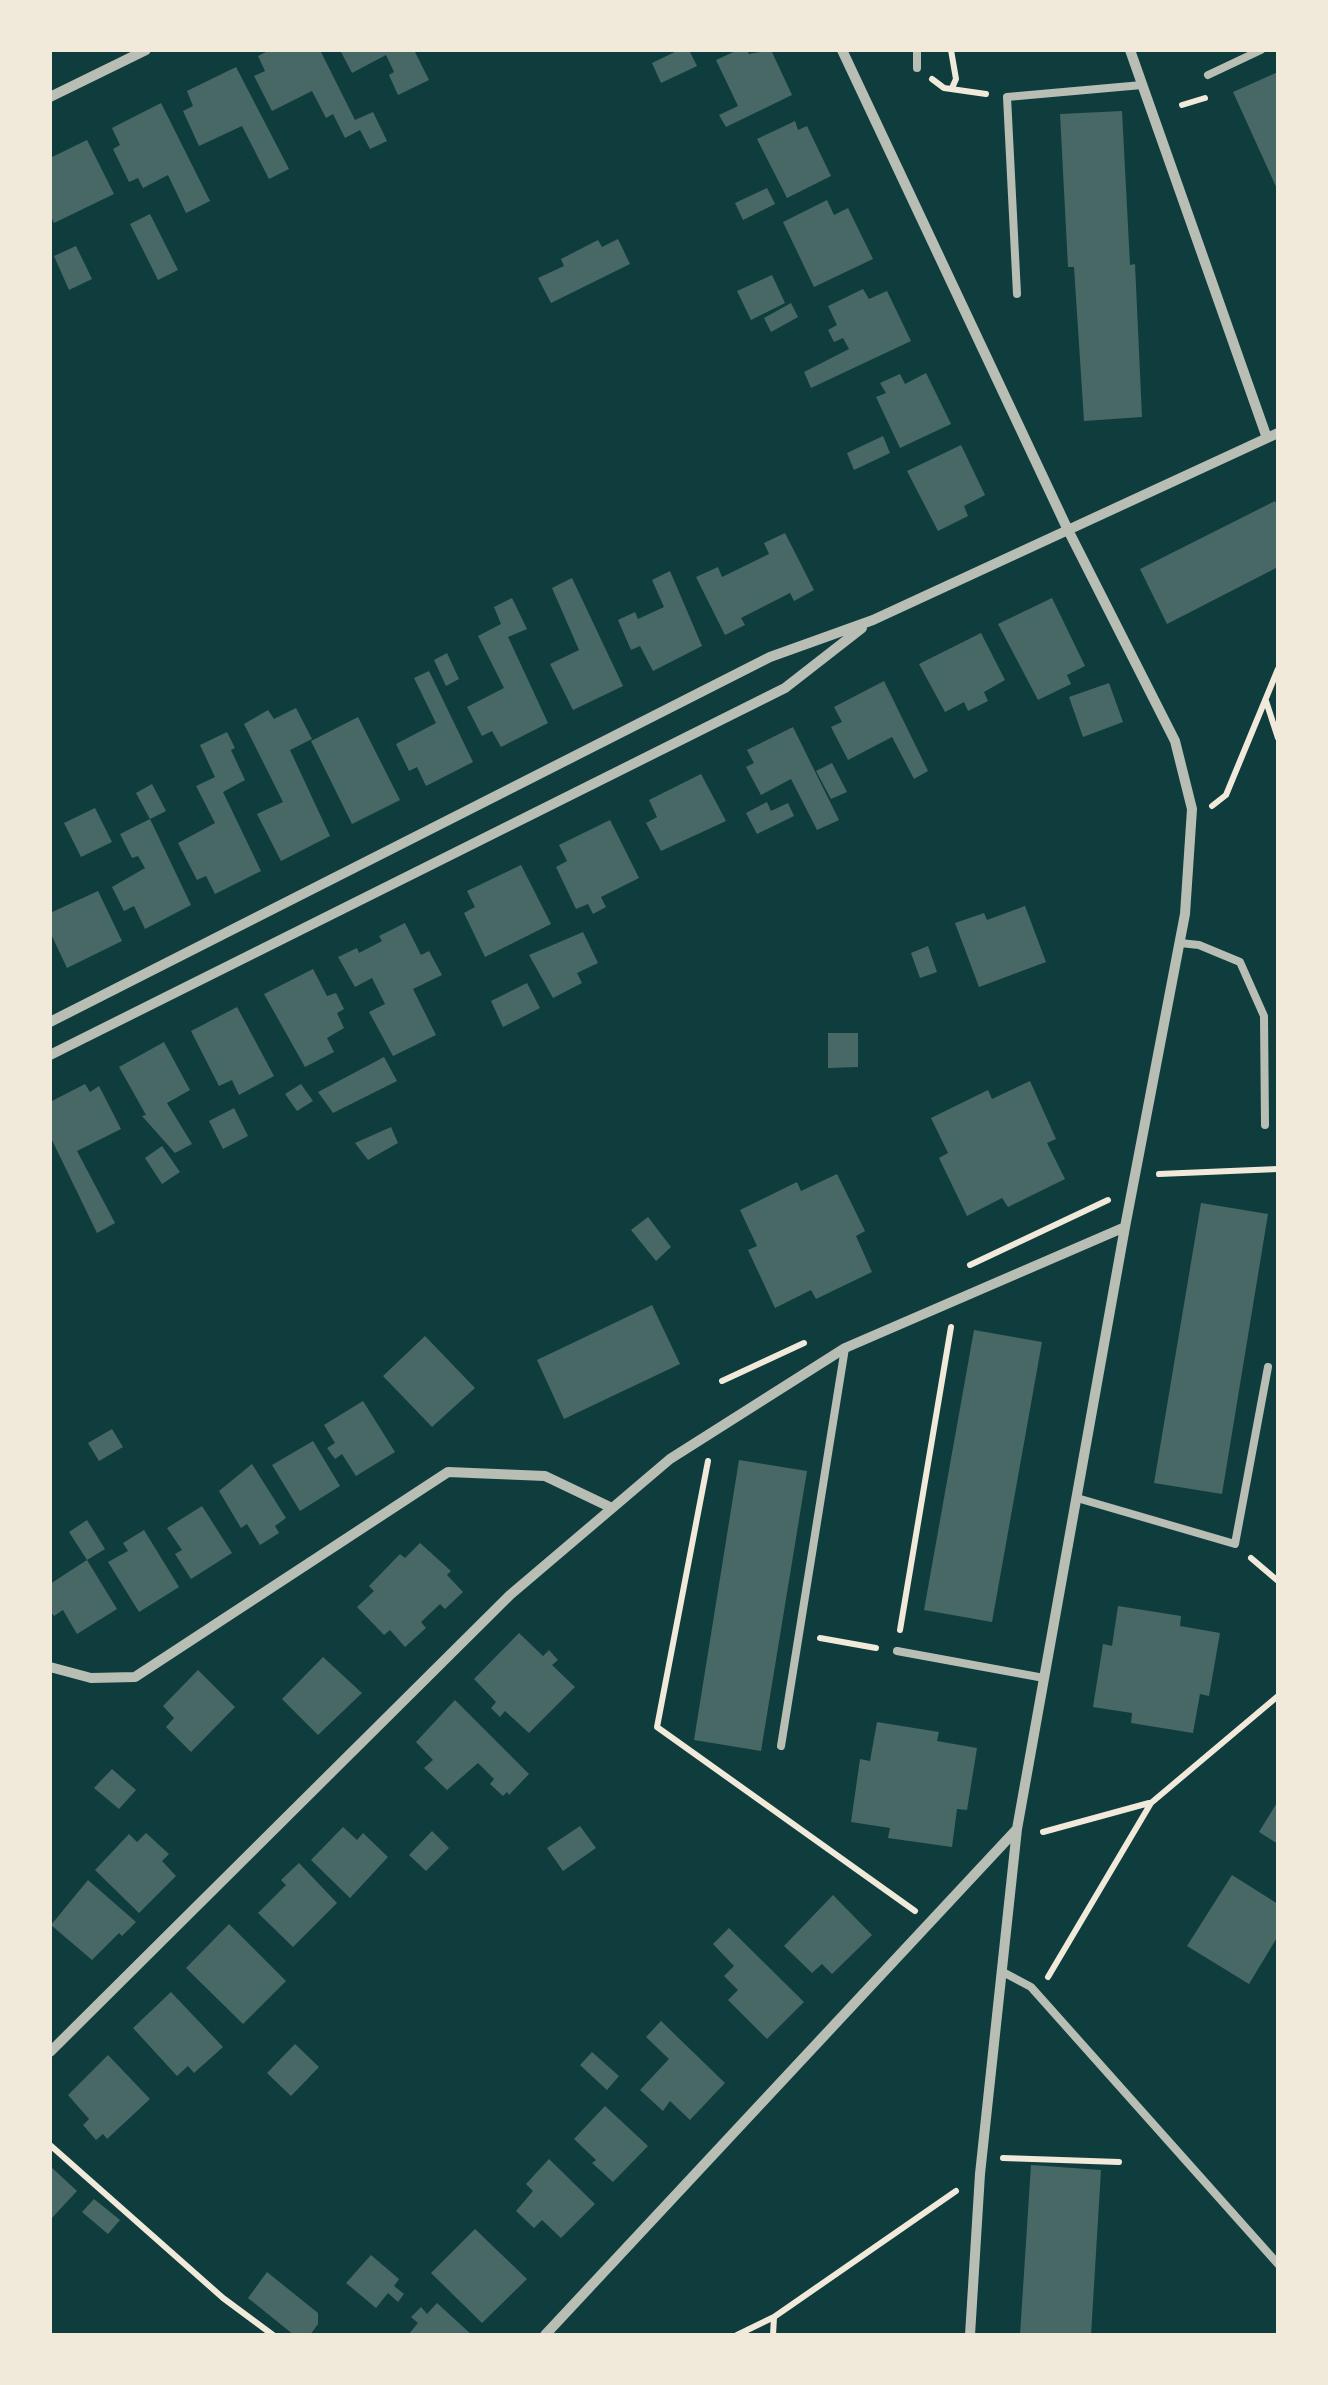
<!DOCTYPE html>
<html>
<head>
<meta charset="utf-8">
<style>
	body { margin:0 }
	#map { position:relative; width:1328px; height:2385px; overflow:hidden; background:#0f3d3e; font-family:Commissioner,sans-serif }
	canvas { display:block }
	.frame { position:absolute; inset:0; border:52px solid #f1e9da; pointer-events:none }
</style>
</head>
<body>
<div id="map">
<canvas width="1328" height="2385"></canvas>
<div class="frame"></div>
</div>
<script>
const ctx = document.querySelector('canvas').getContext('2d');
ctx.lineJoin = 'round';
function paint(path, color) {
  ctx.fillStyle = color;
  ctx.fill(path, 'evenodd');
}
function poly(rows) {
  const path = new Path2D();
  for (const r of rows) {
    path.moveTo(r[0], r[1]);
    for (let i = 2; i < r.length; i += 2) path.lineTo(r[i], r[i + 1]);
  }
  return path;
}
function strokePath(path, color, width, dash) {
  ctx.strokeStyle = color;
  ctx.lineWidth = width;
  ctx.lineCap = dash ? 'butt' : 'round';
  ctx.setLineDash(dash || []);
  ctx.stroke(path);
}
const building = poly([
	[270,50,320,50,355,120,373,112,387,141,370,149,360,130,345,138,333,114,326,118,312,91,272,111,254,76,265,71,258,56],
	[340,50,414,50,429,80,398,95,389,75,394,72,386,55,352,73],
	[679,50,689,50,697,66,661,83,652,63],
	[738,50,747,50,749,54,771,50,792,95,726,127,719,115,738,106,716,60],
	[236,67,289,169,269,179,242,126,199,146,183,111,193,106,187,91],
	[1278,72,1278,191,1233,92],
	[161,103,210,201,186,213,168,175,143,188,138,178,129,182,113,149,120,145,112,128],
	[1122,111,1130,265,1135,264,1142,417,1084,421,1074,267,1068,267,1060,114],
	[795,121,798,130,807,126,831,176,787,198,757,139],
	[87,140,114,194,54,223,50,215,50,158],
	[767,188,775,204,743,220,735,203],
	[827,200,834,215,848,208,873,259,814,287,783,222],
	[150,214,178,270,158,280,130,224],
	[618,239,630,264,551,303,538,278,564,266,561,259,598,240,602,247],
	[76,246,92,279,69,290,54,256],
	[772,275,785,303,751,320,737,291],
	[863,289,869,299,887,291,911,341,811,388,804,372,849,349,843,338,834,342,828,330,837,325,828,306],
	[791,303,798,317,771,332,764,318],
	[926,373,951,424,900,448,876,397,886,393,880,383,900,374,905,384],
	[883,436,890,453,854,470,847,453],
	[961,445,985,495,964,506,968,516,938,531,907,471],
	[1275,501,1278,507,1278,567,1167,624,1140,569],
	[785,533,814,590,794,601,790,593,741,618,745,625,725,635,696,577,718,567,722,577,769,554,764,543],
	[670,571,702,646,653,671,640,646,631,650,618,620,635,612,638,619,664,607,652,580],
	[572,578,623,686,573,710,550,664,579,650,552,588],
	[512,598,527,629,508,637,548,723,501,747,492,731,482,736,467,707,504,688,478,636,501,624,494,607],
	[1052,598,1085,666,1067,675,1071,684,1038,700,998,624],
	[981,633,1005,680,984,692,988,701,968,711,964,702,945,712,919,664],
	[447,653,459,679,446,686,434,660],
	[429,671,473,762,426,786,417,767,409,771,396,744,436,723,414,678],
	[884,681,928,771,914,779,892,737,848,760,831,727,842,722,834,707],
	[1109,683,1123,722,1083,737,1069,697],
	[296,708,312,739,290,750,330,836,281,861,257,814,283,802,244,724,268,710,274,719],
	[358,717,400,800,352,824,311,741],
	[793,727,839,820,817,830,791,779,761,795,746,767,754,763,747,750],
	[227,732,235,748,231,750,245,780,223,792,261,871,215,894,206,876,197,880,178,843,215,823,196,786,215,777,200,745],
	[832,763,847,792,831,799,816,771],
	[701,774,726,821,661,851,646,823,657,817,649,800],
	[152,784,166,811,150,819,136,793],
	[767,802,771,811,788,803,794,816,757,834,746,813],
	[95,808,112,842,81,857,64,823],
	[150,819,191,905,145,929,134,906,124,911,112,887,145,868,138,856,132,858,120,834],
	[610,820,639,878,601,897,606,907,593,914,588,904,576,909,556,867,567,861,559,845],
	[521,865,551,924,485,957,464,913,475,907,467,891],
	[98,891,122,941,67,968,50,932,50,913],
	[1025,906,1046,962,979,987,955,923,984,913,987,920],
	[405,923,421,955,429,951,442,975,413,989,436,1035,393,1056,369,1012,385,1004,372,978,355,987,338,957,357,948,359,953,382,941,379,936],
	[583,932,598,963,577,973,582,983,553,998,529,955],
	[928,946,937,972,920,978,911,953],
	[313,969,327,996,336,993,344,1009,337,1013,344,1028,327,1038,334,1052,305,1067,264,994],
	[527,983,540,1008,503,1027,491,1001],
	[237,1007,274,1076,239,1095,232,1080,219,1086,191,1031],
	[828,1033,858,1033,858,1067,828,1068],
	[164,1042,190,1090,167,1103,192,1144,175,1153,142,1116,146,1115,119,1067],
	[384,1057,397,1081,333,1113,318,1092],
	[1030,1081,1056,1139,1047,1143,1065,1179,1008,1207,1002,1198,967,1216,939,1158,948,1153,931,1118,988,1090,992,1099],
	[85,1084,90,1092,99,1086,121,1129,77,1151,115,1223,97,1233,50,1136,50,1102],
	[301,1084,313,1101,297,1111,285,1094],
	[234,1108,248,1136,223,1149,209,1121],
	[391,1127,398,1143,368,1160,355,1143],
	[162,1146,180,1172,162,1184,145,1158],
	[837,1174,865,1231,856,1236,872,1272,816,1299,811,1290,775,1308,748,1250,757,1246,740,1210,797,1182,801,1191],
	[1201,1203,1268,1214,1222,1494,1154,1483],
	[648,1217,671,1247,656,1261,631,1230],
	[652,1305,680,1364,564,1419,537,1360],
	[974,1330,1042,1342,992,1622,924,1610],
	[425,1336,475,1388,432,1427,383,1376],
	[363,1401,395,1452,356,1476,342,1454,335,1459,327,1448,335,1443,324,1425],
	[112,1429,123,1447,99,1461,88,1443],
	[313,1441,340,1486,300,1511,272,1465],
	[739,1460,807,1471,761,1751,694,1740],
	[252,1464,286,1518,275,1526,279,1533,260,1545,247,1524,241,1528,219,1491],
	[202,1506,232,1553,191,1579,175,1554,182,1550,167,1528],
	[87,1520,105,1549,87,1560,117,1609,77,1634,63,1610,54,1616,50,1611,50,1584,87,1560,69,1532],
	[144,1530,179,1587,139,1612,108,1562,128,1551,123,1543],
	[420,1543,451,1571,447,1575,463,1592,445,1609,440,1604,421,1622,426,1628,405,1647,390,1630,384,1635,357,1607,374,1591,369,1586,400,1554,405,1558],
	[1118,1606,1181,1616,1180,1626,1220,1633,1209,1696,1200,1694,1193,1733,1131,1723,1132,1713,1093,1707,1103,1644,1112,1646],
	[519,1633,543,1656,549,1650,558,1660,552,1665,575,1687,529,1733,505,1711,500,1717,491,1708,496,1702,474,1679],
	[323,1657,362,1693,318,1735,282,1699],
	[198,1670,235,1707,191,1752,166,1727,174,1718,163,1706],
	[455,1700,529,1774,509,1795,507,1792,503,1796,490,1784,494,1779,478,1763,447,1790,424,1768,433,1760,416,1742],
	[877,1722,939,1732,937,1741,977,1748,967,1810,957,1809,952,1847,888,1838,890,1828,851,1822,860,1759,870,1761],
	[112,1769,136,1790,119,1809,94,1788],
	[1278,1801,1278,1844,1259,1832],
	[580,1826,596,1848,563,1871,547,1848],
	[343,1827,357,1840,363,1833,388,1857,350,1898,311,1860],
	[432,1831,449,1848,426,1871,409,1855],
	[146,1833,169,1854,162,1861,176,1876,139,1913,95,1870,129,1834,137,1842],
	[299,1863,337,1903,293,1947,258,1913,286,1885,281,1880],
	[1232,1875,1278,1904,1278,1936,1249,1984,1187,1946],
	[88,1880,136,1922,122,1936,119,1933,92,1960,51,1925],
	[833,1895,872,1935,832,1974,822,1964,812,1973,784,1946],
	[229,1924,286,1981,243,2024,186,1968],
	[729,1928,804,2002,767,2039,728,2000,738,1990,724,1976,734,1966,713,1944],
	[171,1992,223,2047,194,2073,188,2066,177,2076,133,2028],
	[661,2021,725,2083,690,2120,670,2101,663,2111,640,2090,669,2059,646,2037],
	[295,2044,319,2067,291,2096,267,2073],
	[592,2052,619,2076,607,2090,580,2065],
	[108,2055,150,2099,107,2139,103,2134,96,2140,83,2125,89,2119,68,2095],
	[605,2106,648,2146,613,2182,592,2163,596,2160,574,2139],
	[549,2159,595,2204,561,2238,542,2220,534,2228,516,2211,533,2191,526,2184],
	[1031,2165,1101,2170,1091,2335,1020,2335],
	[50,2166,77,2191,50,2220],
	[94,2199,120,2220,108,2234,82,2212],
	[475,2229,527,2279,482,2323,431,2273],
	[371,2255,399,2279,394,2286,404,2294,398,2302,388,2293,376,2308,346,2283],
	[267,2272,318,2313,318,2324,310,2335,294,2335,248,2298],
	[437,2303,472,2335,408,2335,418,2323,411,2317,421,2307,427,2314]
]);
const path = poly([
	[951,50,956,79,952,88],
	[932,79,944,88,986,94],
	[1182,105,1205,98],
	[1266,701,1278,738],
	[1212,806,1226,795,1278,669],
	[1159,1174,1278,1169],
	[970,1265,1108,1200],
	[722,1381,804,1343],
	[708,1461,657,1727,915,1911],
	[1251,1558,1278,1581],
	[900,1630,951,1327],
	[820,1638,876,1648],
	[1043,1832,1149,1803],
	[1048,1977,1151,1803,1278,1696],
	[50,2145,223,2298,273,2335],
	[1003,2158,1119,2162],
	[737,2335,774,2317],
	[773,2335,774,2317,956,2191]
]);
const service = poly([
	[917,50,917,68],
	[1208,75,1261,50],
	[1017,294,1007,97,1142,85],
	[1180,943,1199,945,1240,962,1264,1016,1265,1125],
	[1077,1498,1235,1544,1268,1367],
	[897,1651,1044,1678],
	[781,1746,845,1348],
	[1001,1971,1031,1987,1278,2264]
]);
const minor = poly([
	[842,50,1067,528,1175,741,1192,809,1185,914,1125,1227,1017,1829,980,2174,970,2335],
	[1130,50,1267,438],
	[50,97,146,50],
	[50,1022,770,657,873,620,1278,433],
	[50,1055,785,688,862,628],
	[50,1667,91,1678,135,1677,448,1472,545,1476,612,1508],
	[50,2052,510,1595,670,1459,845,1348,1125,1227],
	[545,2335,1017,1829]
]);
paint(building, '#486865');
strokePath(path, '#f1e9da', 6);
strokePath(service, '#b8beb3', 8);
strokePath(minor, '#b8beb3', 10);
</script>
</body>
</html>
